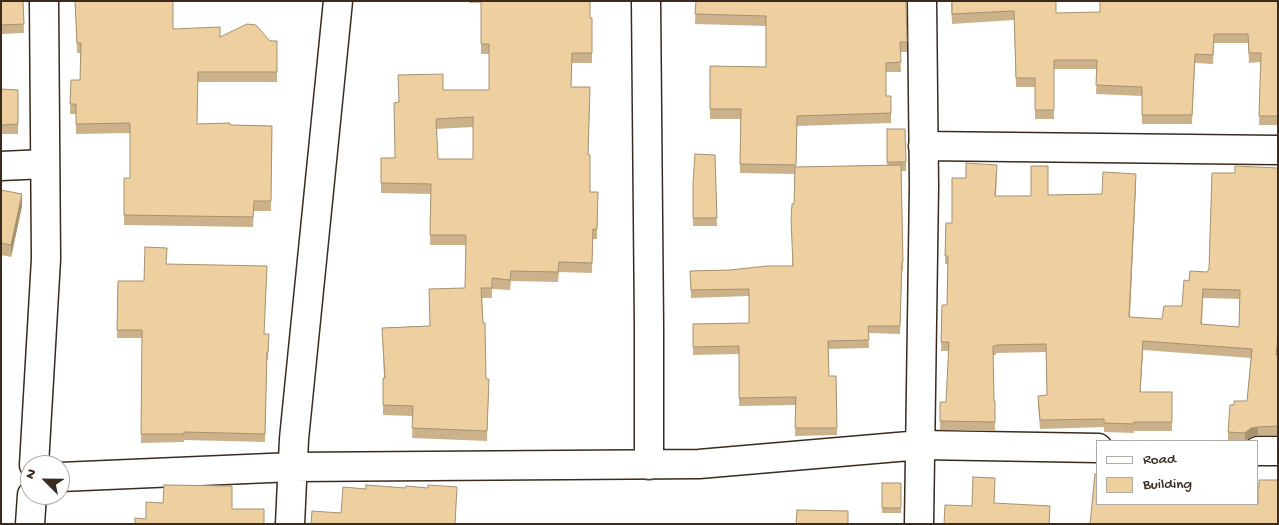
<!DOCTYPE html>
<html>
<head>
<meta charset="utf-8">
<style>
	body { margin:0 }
	#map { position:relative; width:1279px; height:525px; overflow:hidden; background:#fff; font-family:"Gochi Hand",sans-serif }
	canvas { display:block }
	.frame { position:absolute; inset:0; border:2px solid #3b2a1e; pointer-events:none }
	.legend { position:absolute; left:1096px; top:440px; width:162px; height:65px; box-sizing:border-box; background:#fff; border:1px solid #b1aaa5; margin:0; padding:6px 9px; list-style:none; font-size:15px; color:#3b2a1e }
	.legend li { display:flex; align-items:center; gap:10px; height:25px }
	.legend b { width:25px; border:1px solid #b1aaa5 }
	.north { position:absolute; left:20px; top:455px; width:50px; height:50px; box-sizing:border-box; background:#fff; border:1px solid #b1aaa5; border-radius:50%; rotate:293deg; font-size:14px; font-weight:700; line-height:20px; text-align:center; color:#3b2a1e }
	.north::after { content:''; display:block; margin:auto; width:18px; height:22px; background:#3b2a1e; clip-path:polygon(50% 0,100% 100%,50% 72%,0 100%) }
</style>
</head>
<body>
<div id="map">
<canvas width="1279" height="525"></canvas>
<div class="frame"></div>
<ul class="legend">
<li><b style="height:6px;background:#fff"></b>Road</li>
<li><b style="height:14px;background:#edcfa0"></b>Building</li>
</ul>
<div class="north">N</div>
</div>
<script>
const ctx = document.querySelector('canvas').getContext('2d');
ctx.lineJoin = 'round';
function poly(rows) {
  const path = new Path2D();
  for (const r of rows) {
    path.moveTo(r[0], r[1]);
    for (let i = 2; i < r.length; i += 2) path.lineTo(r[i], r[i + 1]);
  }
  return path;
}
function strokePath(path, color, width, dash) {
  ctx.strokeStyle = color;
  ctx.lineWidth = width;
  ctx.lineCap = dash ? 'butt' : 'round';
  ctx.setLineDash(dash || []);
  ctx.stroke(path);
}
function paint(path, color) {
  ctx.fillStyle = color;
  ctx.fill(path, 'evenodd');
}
const street = poly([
	[646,1,649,327,649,465],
	[923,146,1278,150],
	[1,166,45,164],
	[1258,451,1278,451],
	[34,465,46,259,44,1],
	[60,477,293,467,699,464,921,445,1098,448],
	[30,524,32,495],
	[290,524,294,439,338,1],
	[919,524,924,186,922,1]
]);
const wall = poly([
	[1,1,23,1,24,33,1,34],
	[75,1,173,1,173,29,220,37,277,41,277,82,198,82,197,124,272,126,271,211,254,211,253,227,124,225,124,178,130,178,130,133,76,134,76,114,70,114,71,80,80,80,80,53,77,53],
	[469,1,590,1,590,18,592,18,592,63,572,63,571,87,590,97,588,155,590,192,598,192,597,239,593,239,592,273,559,272,558,282,511,281,510,290,492,289,492,298,482,298,486,379,489,379,487,441,412,438,413,416,383,415,383,378,384,378,382,328,429,326,465,288,466,245,430,245,431,194,381,193,381,158,395,158,398,102,443,90,489,90,489,54,481,54,481,3,469,3],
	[473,127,473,159,438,159,436,129],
	[696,1,907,42,907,52,900,52,901,72,886,72,886,96,891,113,891,123,797,126,796,167,887,165,887,129,906,162,906,171,901,171,903,270,902,270,900,334,868,333,869,348,828,349,829,376,836,376,837,435,795,436,796,405,739,406,739,354,693,355,693,324,749,323,749,296,691,298,690,271,730,270,792,266,795,174,740,173,740,119,710,119,710,66,766,67,766,26,695,24],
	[951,1,1056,13,1100,12,1278,1,1278,125,1259,125,1261,62,1249,63,1248,43,1214,43,1213,64,1195,63,1192,124,1142,124,1142,96,1096,94,1097,69,1054,69,1054,119,1035,119,1035,87,1016,87,1014,20,952,24],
	[1,89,18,90,18,134,1,134],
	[715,155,717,226,693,226,693,184],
	[1212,173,1277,355,1278,355,1278,435,1258,435,1251,437,1246,441,1228,441,1228,432,1234,405,1247,401,1251,358,1143,350,1140,392,1172,392,1172,431,1134,431,1134,433,1104,432,1104,427,1040,429,1038,405,1038,396,1047,395,1046,352,996,353,996,355,993,355,994,401,995,401,995,431,940,430,940,402,946,402,949,351,941,351,942,305,947,305,948,264,945,264,946,223,952,223,966,178,997,174,996,196,1031,196,1048,195,1102,194,1136,183,1130,317,1162,319,1182,306,1189,281,1207,272,1209,269],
	[1203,298,1240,299,1239,327,1202,324],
	[1,190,22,206,11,257,1,255],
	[167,264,264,334,269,334,268,360,267,360,265,442,184,440,184,442,141,443,142,338,117,338,118,281,144,281],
	[882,483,901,483,901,513,882,513]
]);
const shadedWall = poly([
	[1136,174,1136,183,1129,326,1129,317],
	[22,194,22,206,11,257,11,245],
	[1143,341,1143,350,1140,401,1140,392],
	[1258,427,1258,435,1251,437,1245,441,1245,433,1251,428]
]);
const building = poly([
	[1,1,23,1,24,24,1,25,1,1],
	[75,1,173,1,173,29,220,27,220,37,247,24,256,25,270,41,277,41,277,72,198,72,197,124,230,123,230,125,272,126,271,201,254,201,253,217,124,215,124,178,130,178,130,123,76,124,76,104,70,104,71,80,80,80,81,43,77,43,75,1],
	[481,1,590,1,590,18,592,18,592,53,572,53,571,87,590,87,588,155,590,155,590,192,598,192,597,229,593,229,592,263,559,262,558,272,511,271,510,280,492,278,492,288,481,288,483,323,485,323,486,379,489,379,487,431,412,428,413,406,383,405,383,378,385,378,382,328,430,326,429,289,465,288,466,235,430,235,431,184,381,183,381,158,395,158,394,103,399,102,398,75,443,74,443,90,489,90,489,44,481,44,481,1],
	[473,117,473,159,438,159,436,119,473,117],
	[696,1,906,1,907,42,900,42,901,62,886,63,886,96,891,96,891,113,797,116,796,165,740,164,741,109,710,109,710,66,766,67,766,16,695,14,696,1],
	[952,1,1056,1,1056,13,1100,12,1100,1,1278,1,1278,116,1259,116,1261,53,1249,53,1248,34,1214,34,1213,55,1195,54,1192,115,1142,115,1142,87,1096,85,1097,60,1054,60,1054,110,1035,110,1035,78,1016,78,1014,11,952,14,952,1],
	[1,89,18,90,18,124,1,125,1,89],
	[887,129,905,129,906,162,887,162,887,129],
	[695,154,715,155,717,218,693,218,693,184,695,154],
	[966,163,997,165,995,196,1031,196,1031,166,1048,166,1048,195,1102,194,1103,172,1136,174,1129,317,1162,319,1164,306,1182,306,1184,280,1189,281,1190,271,1207,272,1209,269,1212,173,1235,173,1235,166,1278,168,1278,338,1276,355,1278,355,1278,426,1258,427,1251,428,1245,433,1228,432,1230,405,1234,405,1234,401,1247,401,1252,349,1143,341,1140,392,1172,392,1172,422,1134,422,1134,424,1104,423,1104,419,1040,420,1038,396,1047,395,1046,344,996,345,996,346,993,346,994,401,995,401,995,422,940,421,940,402,946,402,949,342,941,342,942,305,947,305,948,256,945,256,946,223,952,223,952,178,966,178,966,163],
	[1203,289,1240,290,1239,327,1201,324,1203,289],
	[901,165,903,262,902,262,900,326,868,326,869,340,828,341,829,376,836,376,837,428,795,428,796,397,739,398,739,346,693,347,693,324,749,323,749,289,691,290,690,271,730,270,767,266,793,266,791,219,792,204,794,204,795,167,901,165],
	[1,190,22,194,11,245,1,243,1,190],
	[145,247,167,248,166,264,267,266,264,334,269,334,268,352,267,352,265,434,184,432,184,434,141,434,142,330,117,330,118,281,144,281,145,247],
	[1095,474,1098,474,1098,504,1258,504,1258,487,1259,487,1259,480,1278,480,1278,524,1090,524,1095,474],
	[973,477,995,478,994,503,1050,506,1049,524,944,524,945,505,972,506,973,477],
	[882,483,901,483,901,508,882,508,882,483],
	[164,485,232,486,232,509,264,509,264,524,135,524,135,518,146,519,146,502,163,503,164,485],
	[366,485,405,488,406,486,428,488,428,485,457,487,455,524,311,524,312,511,341,513,343,487,366,489,366,485],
	[797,510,848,511,848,524,796,524,797,510]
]);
strokePath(street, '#3b2a1e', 31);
strokePath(street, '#fff', 28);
paint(wall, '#ccb28a');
paint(shadedWall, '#a69170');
paint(building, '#edcfa0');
strokePath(building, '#a69170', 1);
</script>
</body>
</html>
